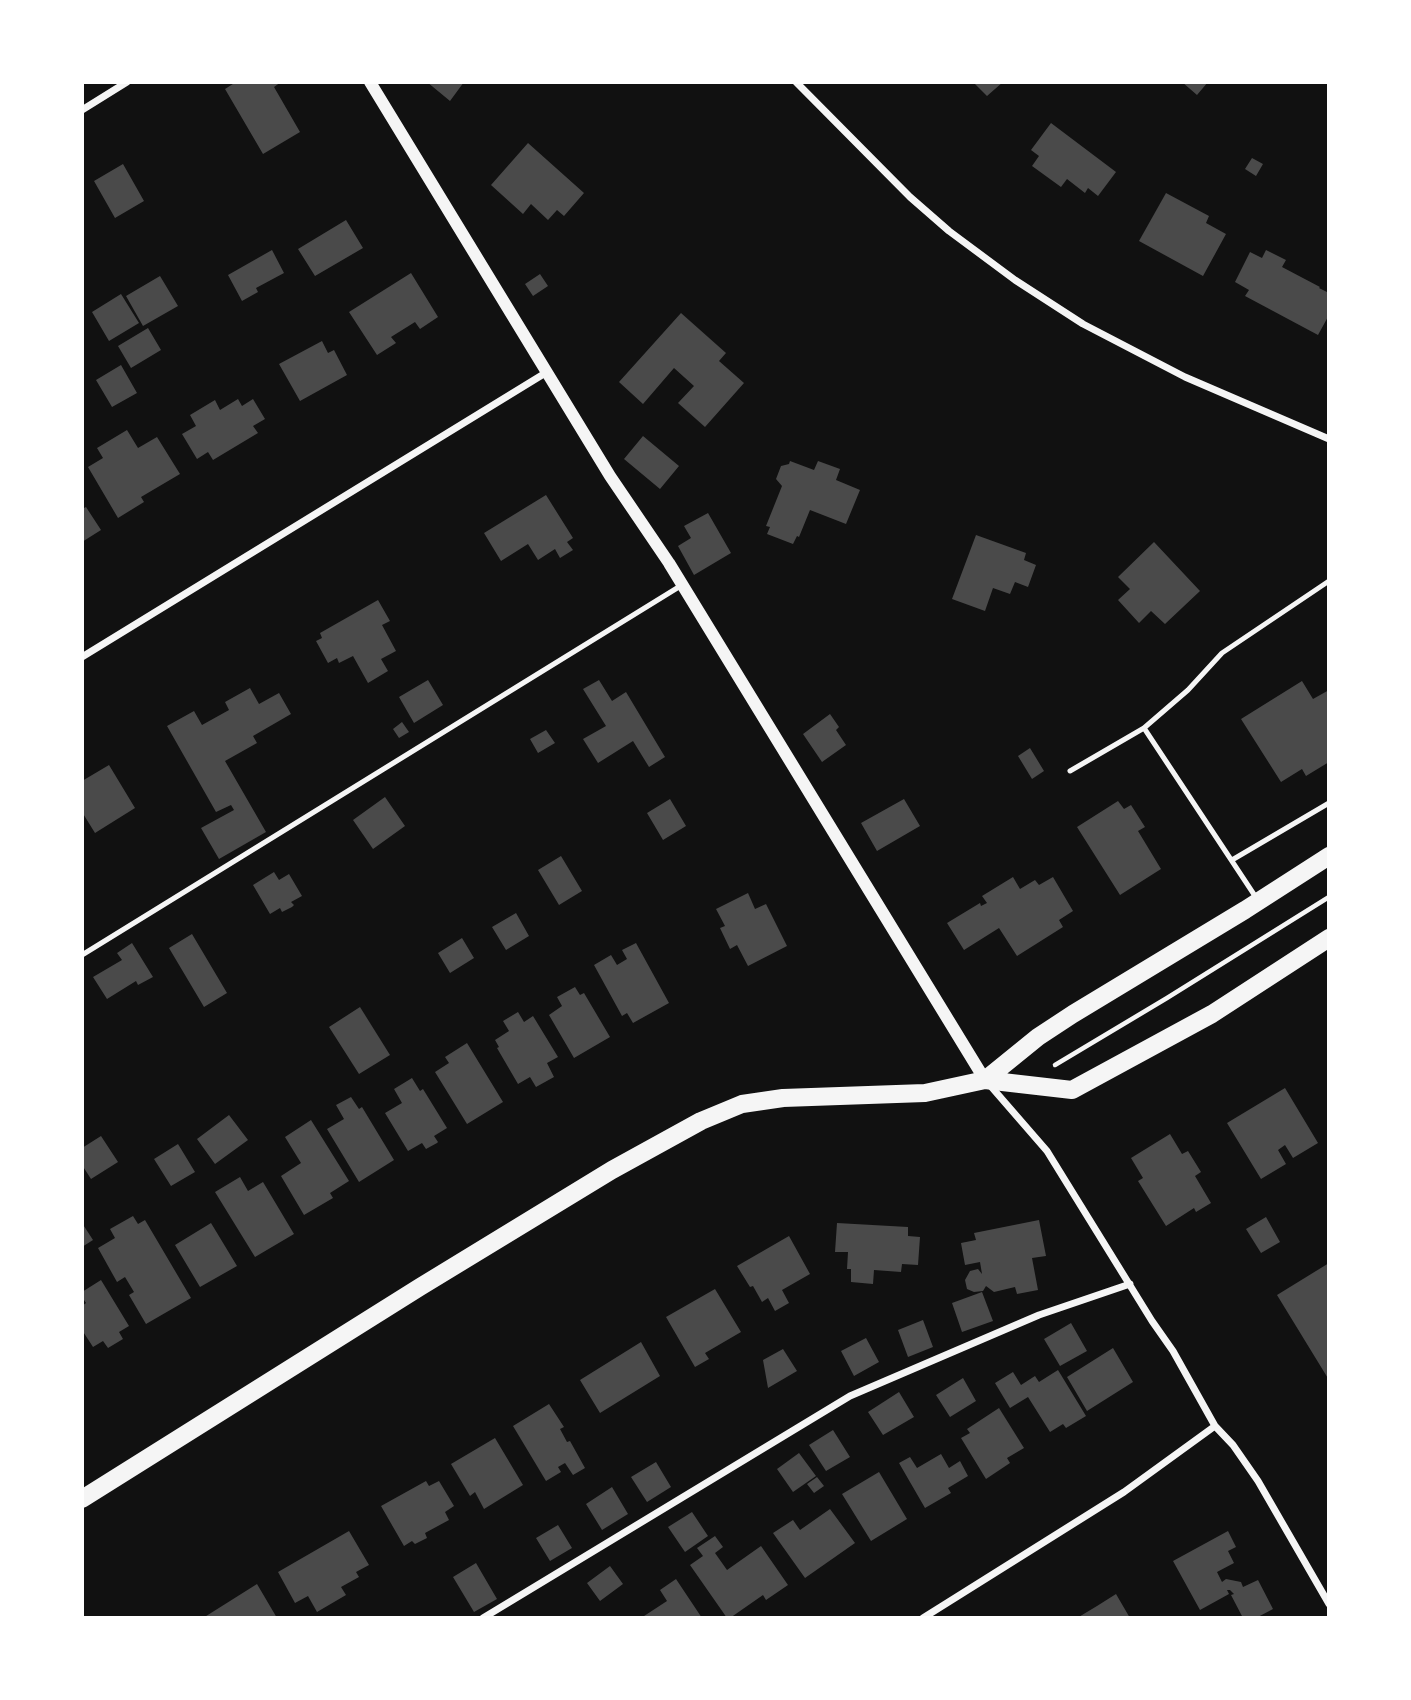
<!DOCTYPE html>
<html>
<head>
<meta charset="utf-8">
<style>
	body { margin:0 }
	#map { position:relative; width:1411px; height:1700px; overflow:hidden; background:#111; font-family:Mulish,sans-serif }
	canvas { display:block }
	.frame { position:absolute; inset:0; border:84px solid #fff; pointer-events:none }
</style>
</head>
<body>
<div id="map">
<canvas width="1411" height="1700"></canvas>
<div class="frame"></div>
</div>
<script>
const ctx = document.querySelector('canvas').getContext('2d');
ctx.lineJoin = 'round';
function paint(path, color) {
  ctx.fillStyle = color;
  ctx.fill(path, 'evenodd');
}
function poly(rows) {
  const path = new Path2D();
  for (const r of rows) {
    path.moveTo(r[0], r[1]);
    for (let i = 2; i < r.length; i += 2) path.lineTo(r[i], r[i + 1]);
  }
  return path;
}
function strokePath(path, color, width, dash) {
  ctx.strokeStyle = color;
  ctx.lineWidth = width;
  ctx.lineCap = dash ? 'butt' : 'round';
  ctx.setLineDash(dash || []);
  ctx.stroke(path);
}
const building = poly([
	[236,82,281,82,274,87,300,132,263,154,225,89],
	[427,82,464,82,450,101],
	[973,82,1003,82,987,96],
	[1182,82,1208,82,1197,95],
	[1051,123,1116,172,1098,196,1088,188,1085,193,1067,179,1061,187,1032,166,1039,156,1031,150],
	[528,143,584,193,564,216,557,210,548,220,531,204,523,214,491,185],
	[1252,158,1263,164,1256,176,1245,169],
	[123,164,144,201,115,218,94,181],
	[1166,193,1209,216,1206,223,1226,234,1203,276,1139,241],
	[346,220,363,248,315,276,298,249],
	[272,250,284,273,256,288,258,292,242,301,228,275],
	[1266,250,1286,260,1282,267,1320,287,1319,288,1329,293,1329,315,1318,335,1245,296,1249,290,1235,282,1250,252,1262,258],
	[411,273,438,317,420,329,415,322,391,337,396,343,377,355,349,312],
	[540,274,548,286,533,296,525,284],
	[160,276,178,306,143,326,126,296],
	[121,294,139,323,109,341,92,312],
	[681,313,726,353,719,361,744,383,705,427,678,403,694,386,674,368,643,404,619,382],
	[148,328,161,350,131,368,118,346],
	[322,341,328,353,334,350,347,375,300,401,279,364],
	[121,365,137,393,112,407,96,380],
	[238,399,242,406,253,399,265,419,253,426,258,433,213,460,208,452,197,459,182,434,196,426,190,415,215,400,220,410],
	[127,430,138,448,157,437,180,474,141,497,144,502,118,518,88,467,103,458,97,448],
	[643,436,679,466,660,489,624,459],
	[790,461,814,470,818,461,840,469,836,480,860,490,846,524,810,510,799,537,797,536,793,544,767,534,770,527,766,526,782,486,776,479,781,466,789,464],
	[546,495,573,538,567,542,573,550,560,558,555,549,538,560,528,544,501,561,484,533],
	[86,507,101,530,82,542,82,509],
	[708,513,731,553,694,575,678,546,691,538,684,526],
	[976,535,1026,553,1024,560,1036,565,1028,587,1015,582,1010,594,993,588,985,611,952,599],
	[1154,542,1200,591,1165,624,1151,611,1139,623,1118,600,1130,589,1118,577],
	[378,600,390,621,382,625,396,651,381,659,388,671,368,683,353,656,339,663,337,658,328,663,316,641,322,638,320,633],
	[428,680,443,705,414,723,399,697],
	[599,680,612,701,626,692,665,757,649,767,633,741,598,763,583,739,606,726,583,689],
	[1302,681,1313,699,1329,690,1329,762,1306,776,1302,769,1281,782,1241,719],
	[250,688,259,704,279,693,291,714,253,736,257,743,225,761,266,832,219,859,201,828,234,810,231,805,216,812,167,726,194,711,202,725,229,710,225,702],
	[830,714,839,727,836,730,846,745,822,762,803,734],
	[402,722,409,732,399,738,393,729],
	[546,730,555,743,538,753,530,739],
	[1030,748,1044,771,1032,779,1018,756],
	[109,765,135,808,95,833,82,812,82,781],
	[385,797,405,826,373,849,353,820],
	[670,799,686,826,663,840,647,813],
	[904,799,920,826,877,851,861,823],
	[1118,801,1124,809,1131,805,1145,827,1138,831,1161,869,1120,895,1077,827],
	[561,856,582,891,559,905,538,870],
	[274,872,279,880,289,874,302,896,291,902,294,905,292,907,282,912,280,908,270,914,253,885],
	[1013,877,1020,889,1035,880,1039,885,1053,877,1073,911,1059,920,1063,927,1017,956,999,928,964,950,947,923,980,903,981,906,987,903,982,896],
	[748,893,755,909,766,904,787,946,748,966,737,945,730,949,720,928,725,926,716,909],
	[516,913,529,936,506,950,492,927],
	[192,934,227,993,204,1007,169,948],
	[462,938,474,958,450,973,438,953],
	[132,943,153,977,138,985,136,981,107,999,93,977,122,960,117,953],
	[636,943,669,1003,633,1023,627,1013,622,1016,594,965,611,955,617,965,627,959,622,950],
	[575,987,580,995,584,993,610,1037,574,1058,549,1015,562,1006,557,997],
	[360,1007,390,1055,359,1074,329,1027],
	[518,1012,524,1022,533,1016,558,1057,547,1063,554,1077,536,1087,530,1077,518,1084,497,1048,499,1047,495,1040,509,1031,503,1021],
	[467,1043,503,1102,467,1124,435,1072,449,1063,445,1057],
	[412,1078,420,1091,423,1089,447,1128,434,1136,438,1142,437,1143,426,1149,422,1143,408,1151,385,1113,402,1103,394,1089],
	[1285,1088,1318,1143,1293,1158,1285,1145,1278,1150,1286,1164,1261,1179,1227,1123],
	[351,1097,359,1109,362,1107,394,1160,359,1182,327,1129,344,1119,336,1105],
	[229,1115,248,1140,215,1164,197,1139],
	[311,1120,349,1181,330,1193,333,1198,304,1215,281,1176,301,1163,285,1137],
	[1170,1134,1182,1154,1188,1151,1201,1172,1195,1176,1211,1203,1196,1212,1194,1208,1166,1226,1138,1181,1143,1178,1131,1158],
	[101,1136,118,1162,91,1179,82,1165,82,1148],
	[178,1144,195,1172,171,1186,154,1159],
	[240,1177,248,1191,263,1182,294,1234,255,1257,215,1192],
	[133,1216,138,1224,145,1220,191,1298,146,1324,129,1295,134,1292,125,1277,117,1282,98,1248,115,1238,110,1229],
	[1266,1217,1280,1242,1261,1253,1246,1229],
	[1039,1220,1046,1256,1032,1258,1038,1290,1017,1294,1015,1287,994,1292,986,1286,983,1291,974,1292,967,1289,965,1280,970,1271,978,1269,982,1274,980,1262,965,1265,961,1243,976,1240,974,1233],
	[82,1223,93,1240,82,1247],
	[211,1223,237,1266,200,1287,175,1245],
	[837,1223,908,1227,908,1236,920,1237,918,1265,902,1264,901,1272,874,1270,873,1284,851,1282,851,1269,847,1269,848,1252,835,1252],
	[789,1236,810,1274,782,1290,789,1303,775,1311,768,1298,762,1302,753,1286,750,1287,737,1266],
	[1329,1263,1329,1380,1277,1295],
	[101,1280,129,1326,119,1332,123,1339,108,1348,103,1341,93,1347,82,1330,82,1306,86,1303,82,1297,82,1292],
	[715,1289,741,1332,705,1353,709,1359,695,1367,666,1317],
	[982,1292,993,1321,962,1332,952,1303],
	[923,1320,933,1347,908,1357,898,1330],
	[1071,1323,1087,1351,1060,1366,1044,1339],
	[866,1338,879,1362,854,1376,841,1351],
	[641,1342,660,1376,600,1413,580,1380],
	[1113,1348,1133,1382,1087,1411,1067,1377],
	[783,1349,797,1371,768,1388,763,1360],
	[1058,1370,1086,1416,1066,1428,1063,1424,1050,1432,1028,1397,1010,1408,995,1383,1013,1372,1021,1385,1035,1376,1039,1382],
	[963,1378,976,1401,950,1417,936,1395],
	[899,1392,914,1417,883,1435,868,1412],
	[549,1404,564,1427,560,1429,567,1442,570,1441,585,1468,573,1475,565,1463,558,1467,561,1472,546,1481,513,1426],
	[999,1408,1024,1448,1007,1458,1010,1463,986,1479,961,1438,970,1433,967,1429],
	[833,1430,850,1457,826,1471,809,1445],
	[495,1438,523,1485,484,1509,475,1492,470,1496,451,1464],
	[799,1453,816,1476,793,1492,777,1469],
	[941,1454,949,1468,960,1461,968,1476,948,1488,951,1493,925,1508,899,1463,910,1457,917,1468],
	[656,1462,671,1487,647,1502,631,1477],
	[879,1472,907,1519,871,1541,842,1494],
	[817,1477,824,1486,814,1493,807,1484],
	[426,1481,429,1486,439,1481,454,1506,445,1512,449,1520,425,1533,427,1538,415,1544,412,1541,404,1546,381,1506],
	[612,1487,628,1514,602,1530,586,1504],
	[830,1509,855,1543,805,1578,773,1533,793,1520,800,1530],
	[692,1512,708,1536,685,1552,668,1527],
	[558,1525,572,1548,550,1561,536,1538],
	[349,1531,369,1565,356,1572,359,1577,341,1587,346,1595,317,1612,308,1596,295,1603,278,1572],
	[1228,1531,1236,1547,1228,1551,1234,1563,1217,1572,1222,1582,1226,1579,1241,1582,1243,1587,1258,1580,1273,1609,1256,1618,1243,1618,1231,1595,1234,1594,1230,1590,1227,1590,1229,1594,1200,1610,1173,1561],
	[715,1536,723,1547,715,1553,727,1570,761,1546,788,1585,766,1600,763,1595,730,1618,727,1618,690,1565,703,1556,697,1548],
	[476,1563,497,1599,474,1612,453,1577],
	[610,1566,623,1584,600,1601,587,1583],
	[676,1579,702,1618,641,1618,667,1601,660,1590],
	[257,1584,277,1618,203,1618],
	[1116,1594,1130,1618,1077,1618,1097,1606]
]);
const path = poly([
	[1055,1065,1167,998,1329,897]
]);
const service = poly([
	[1070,771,1144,728],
	[1232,860,1329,803],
	[1257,899,1144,728,1188,690,1222,653,1329,581],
	[82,955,682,585]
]);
const minor = poly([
	[796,82,910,197,949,231,1015,280,1083,324,1185,377,1329,439],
	[82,110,127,82],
	[82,657,547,372],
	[988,1083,1047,1151,1152,1321,1173,1351,1215,1426,1233,1445,1258,1481,1329,1604],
	[483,1618,850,1396,1039,1315,1130,1284],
	[923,1618,1124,1492,1215,1426]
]);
const tertiary = poly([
	[370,82,610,476,669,563,985,1080]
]);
const primary = poly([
	[985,1080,1038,1037,1073,1014,1245,910,1329,856],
	[82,1499,420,1287,612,1170,701,1121,742,1104,783,1098,925,1093,985,1080,1072,1090,1212,1014,1329,938]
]);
paint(building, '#4a4a4a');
strokePath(path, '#f5f5f5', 4.5);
strokePath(service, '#f5f5f5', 5);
strokePath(minor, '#f5f5f5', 7);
strokePath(tertiary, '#f5f5f5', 12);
strokePath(primary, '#f5f5f5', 18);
</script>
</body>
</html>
